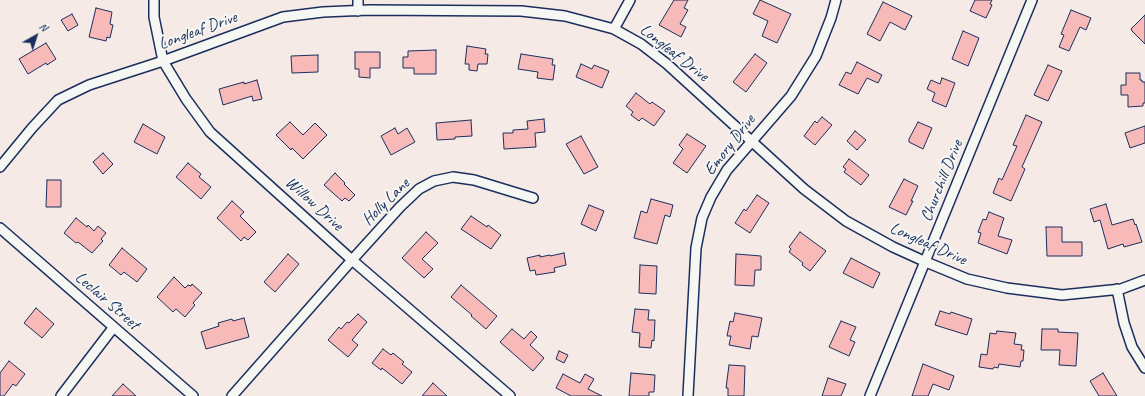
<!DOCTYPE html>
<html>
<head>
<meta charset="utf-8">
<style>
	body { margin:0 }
	#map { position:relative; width:1145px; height:396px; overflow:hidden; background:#f6eae6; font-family:Caveat,sans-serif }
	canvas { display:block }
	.north { position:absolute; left:16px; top:16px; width:40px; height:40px; -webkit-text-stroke:3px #f6f6f2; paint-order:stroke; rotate:39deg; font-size:11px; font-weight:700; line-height:16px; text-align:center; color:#1b2f5e }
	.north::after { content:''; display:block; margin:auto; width:14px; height:18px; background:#1b2f5e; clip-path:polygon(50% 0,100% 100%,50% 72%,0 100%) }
</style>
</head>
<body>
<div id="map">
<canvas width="1145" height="396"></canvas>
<div class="north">N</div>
</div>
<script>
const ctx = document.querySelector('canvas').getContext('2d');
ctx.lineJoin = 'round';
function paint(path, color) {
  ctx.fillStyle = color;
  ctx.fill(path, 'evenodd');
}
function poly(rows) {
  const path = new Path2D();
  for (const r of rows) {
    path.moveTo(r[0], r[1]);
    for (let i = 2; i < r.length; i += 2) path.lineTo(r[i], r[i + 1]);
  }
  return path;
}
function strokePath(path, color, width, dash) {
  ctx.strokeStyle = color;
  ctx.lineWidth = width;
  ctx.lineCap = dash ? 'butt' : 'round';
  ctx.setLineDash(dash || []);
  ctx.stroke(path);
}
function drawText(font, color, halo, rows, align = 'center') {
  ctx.font = font + ' Caveat,sans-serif';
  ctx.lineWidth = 4;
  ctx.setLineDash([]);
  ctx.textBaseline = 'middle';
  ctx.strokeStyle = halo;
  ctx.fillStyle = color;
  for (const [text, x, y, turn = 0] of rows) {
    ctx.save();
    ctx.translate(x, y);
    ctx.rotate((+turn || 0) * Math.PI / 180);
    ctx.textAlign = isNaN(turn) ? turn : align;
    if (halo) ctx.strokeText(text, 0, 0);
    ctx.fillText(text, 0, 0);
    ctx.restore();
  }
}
const building = poly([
	[674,0,688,0,684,8,688,10,680,24,686,27,681,37,659,25,674,0],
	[760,0,791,14,777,43,762,36,768,21,753,14,760,0],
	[975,0,992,0,990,4,992,5,986,18,970,11,975,0],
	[883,2,912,16,905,30,890,22,880,41,867,34,883,2],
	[96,8,112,12,110,24,113,25,110,38,107,37,106,41,89,37,96,8],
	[1071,10,1091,18,1086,30,1080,27,1069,51,1059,47,1064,35,1061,34,1071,10],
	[72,14,78,25,68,31,61,20,72,14],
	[1145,15,1145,44,1132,31,1131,29,1145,15],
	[963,31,979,38,968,66,952,59,963,31],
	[46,43,56,59,47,65,46,63,28,74,19,59,46,43],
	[467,46,486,49,485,54,488,54,487,64,478,64,477,71,469,70,469,64,465,64,467,46],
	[436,50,436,74,414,74,414,68,403,68,403,57,408,57,408,51,436,50],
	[355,52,380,52,380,68,370,68,370,78,359,77,359,69,355,69,355,52],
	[521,54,553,59,552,65,555,65,553,80,537,78,538,72,518,69,521,54],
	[755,54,767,63,746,92,733,82,755,54],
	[318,55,318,72,292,73,291,56,318,55],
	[857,62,882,75,878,83,867,78,858,94,839,85,846,72,851,74,857,62],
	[581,64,592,69,594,65,609,71,602,88,576,77,581,64],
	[1048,65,1062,71,1048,101,1034,95,1048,65],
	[1126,73,1140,73,1140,80,1142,80,1142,82,1145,82,1145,103,1143,103,1143,106,1128,107,1128,95,1121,95,1121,85,1126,85,1126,73],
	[942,78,955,83,946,107,932,101,935,93,927,89,931,80,940,84,942,78],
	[257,80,262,99,253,101,252,96,223,105,219,89,244,82,244,84,257,80],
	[636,93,650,104,652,102,665,111,654,126,642,118,639,121,631,115,633,112,626,106,636,93],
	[1026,115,1042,122,1022,167,1025,169,1011,201,993,193,999,178,1002,180,1017,146,1013,145,1026,115],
	[822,117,832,125,815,145,804,136,815,121,817,123,822,117],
	[544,119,545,132,535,133,536,147,504,149,503,133,513,133,513,130,528,129,527,121,544,119],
	[471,120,472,136,455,137,455,139,437,140,436,123,471,120],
	[290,122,303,135,315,123,327,135,303,159,292,148,291,150,276,135,290,122],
	[918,122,932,128,923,149,909,142,909,139,918,122],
	[143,124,165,137,157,154,134,142,143,124],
	[1145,126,1145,143,1130,148,1125,133,1145,126],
	[395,128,398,134,407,128,415,142,391,155,381,136,395,128],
	[855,131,866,140,857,150,847,141,855,131],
	[687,134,706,146,687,173,673,163,683,149,679,145,687,134],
	[581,136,598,167,584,174,566,144,581,136],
	[103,153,113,164,103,174,93,162,103,153],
	[849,159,869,175,861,185,844,172,846,169,843,167,849,159],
	[188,163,201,174,199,177,211,187,201,199,176,177,188,163],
	[335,173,345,183,344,184,355,195,349,201,345,198,342,201,324,185,335,173],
	[904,179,918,186,911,201,913,201,906,215,889,207,904,179],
	[47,180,61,180,61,207,46,207,47,180],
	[757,195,769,203,750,233,735,223,744,209,746,211,757,195],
	[651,199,673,205,670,217,665,215,657,244,634,238,641,211,647,213,651,199],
	[232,201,244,212,240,216,256,232,248,240,244,237,241,241,217,218,232,201],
	[1106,204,1112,225,1133,219,1135,225,1136,224,1142,242,1124,247,1123,244,1108,249,1100,220,1094,222,1090,209,1106,204],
	[589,205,604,211,596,231,581,224,589,205],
	[989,212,1004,218,998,236,1012,240,1007,254,978,243,981,233,978,232,983,219,986,220,989,212],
	[471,216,487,227,488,225,501,235,491,249,461,229,471,216],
	[76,218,87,227,88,225,94,231,98,226,106,233,101,239,103,241,92,253,78,242,76,243,64,233,76,218],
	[1046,227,1062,227,1062,242,1082,242,1082,256,1047,256,1046,227],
	[426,232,438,243,422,259,433,269,424,278,402,258,426,232],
	[800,232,826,251,810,271,802,265,803,263,789,252,791,249,789,247,800,232],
	[122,248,147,269,137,282,124,272,121,275,109,265,122,248],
	[564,253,566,265,554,268,555,272,536,275,535,270,530,271,527,258,540,255,540,257,550,255,550,256,564,253],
	[288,254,299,264,275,292,264,282,288,254],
	[736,254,761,256,761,270,755,270,754,286,735,285,736,254],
	[851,258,880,273,873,288,843,273,851,258],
	[640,265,657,266,656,294,639,293,640,265],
	[174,277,185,288,188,285,191,286,192,284,202,293,193,303,195,305,185,317,176,309,173,312,157,297,174,277],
	[461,285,497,316,486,329,471,316,472,315,451,297,461,285],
	[36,308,54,324,42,338,24,323,36,308],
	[635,309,649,310,648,320,655,320,654,341,652,340,651,348,639,347,640,333,632,332,635,309],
	[940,311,950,314,951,312,972,319,967,335,935,325,940,311],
	[735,313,762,318,758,337,752,336,750,349,729,345,731,336,727,336,730,321,733,322,735,313],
	[358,314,367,322,352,340,358,345,348,357,328,340,339,327,341,329,347,322,349,323,358,314],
	[244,318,249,337,206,349,201,332,219,326,218,323,232,319,233,321,244,318],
	[841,321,856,327,850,340,855,342,849,356,829,347,841,321],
	[512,329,524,339,531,331,537,337,530,345,544,358,533,371,500,342,512,329],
	[1042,329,1058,329,1058,332,1078,333,1076,366,1059,365,1060,350,1041,350,1042,329],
	[997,331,1016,333,1014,344,1022,345,1021,350,1024,350,1023,361,1021,361,1020,367,999,364,998,368,994,367,993,369,979,367,981,354,987,355,990,333,996,334,997,331],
	[383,349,391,355,393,353,404,362,402,364,412,372,402,384,382,368,381,370,372,363,383,349],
	[559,351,568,355,564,363,556,359,559,351],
	[9,361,25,374,16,386,13,384,4,396,0,396,0,373,9,361],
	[923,364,954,376,949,390,933,384,928,396,912,396,923,364],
	[729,365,745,366,744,396,728,396,728,388,726,388,729,365],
	[631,373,655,375,654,392,649,392,649,396,629,396,631,373],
	[1103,373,1117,396,1099,396,1090,381,1103,373],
	[563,374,580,383,585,374,594,379,588,389,602,396,571,396,556,388,563,374],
	[828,378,846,384,841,396,822,396,828,378],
	[433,383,447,396,422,396,433,383],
	[123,384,136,396,112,396,123,384]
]);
const minor = poly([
	[154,0,154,17,163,61,186,99,210,132,352,260,510,396],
	[358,11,358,0],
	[614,29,630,0],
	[0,167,32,128,58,100,89,85,163,61,283,17,323,12,369,10,521,11,565,16,614,29,641,44,667,64,804,189,846,221,893,247,926,262,967,279,1007,288,1062,295,1121,289,1145,280],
	[0,228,193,396],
	[1117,289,1124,323,1132,347,1145,368],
	[61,396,113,328],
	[232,396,352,260,400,207,419,189,434,181,453,177,474,180,533,198],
	[688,396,696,248,702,218,711,197,727,170,791,96,816,56,831,18,836,0],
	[870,396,1032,0]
]);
const streetNames = [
	["Longleaf Drive",198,31,-20],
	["Longleaf Drive",674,53,38],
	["Emory Drive",730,145,-52],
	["Churchill Drive",942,181,-68],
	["Holly Lane",386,202,-45],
	["Willow Drive",314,204,42],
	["Longleaf Drive",928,244,24],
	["Leclair Street",107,301,41]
];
paint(building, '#f7bab8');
strokePath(building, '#1b2f5e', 1);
strokePath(minor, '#1b2f5e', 12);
strokePath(minor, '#f6f6f2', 9);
drawText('17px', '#1b2f5e', '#f6f6f2', streetNames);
</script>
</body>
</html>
